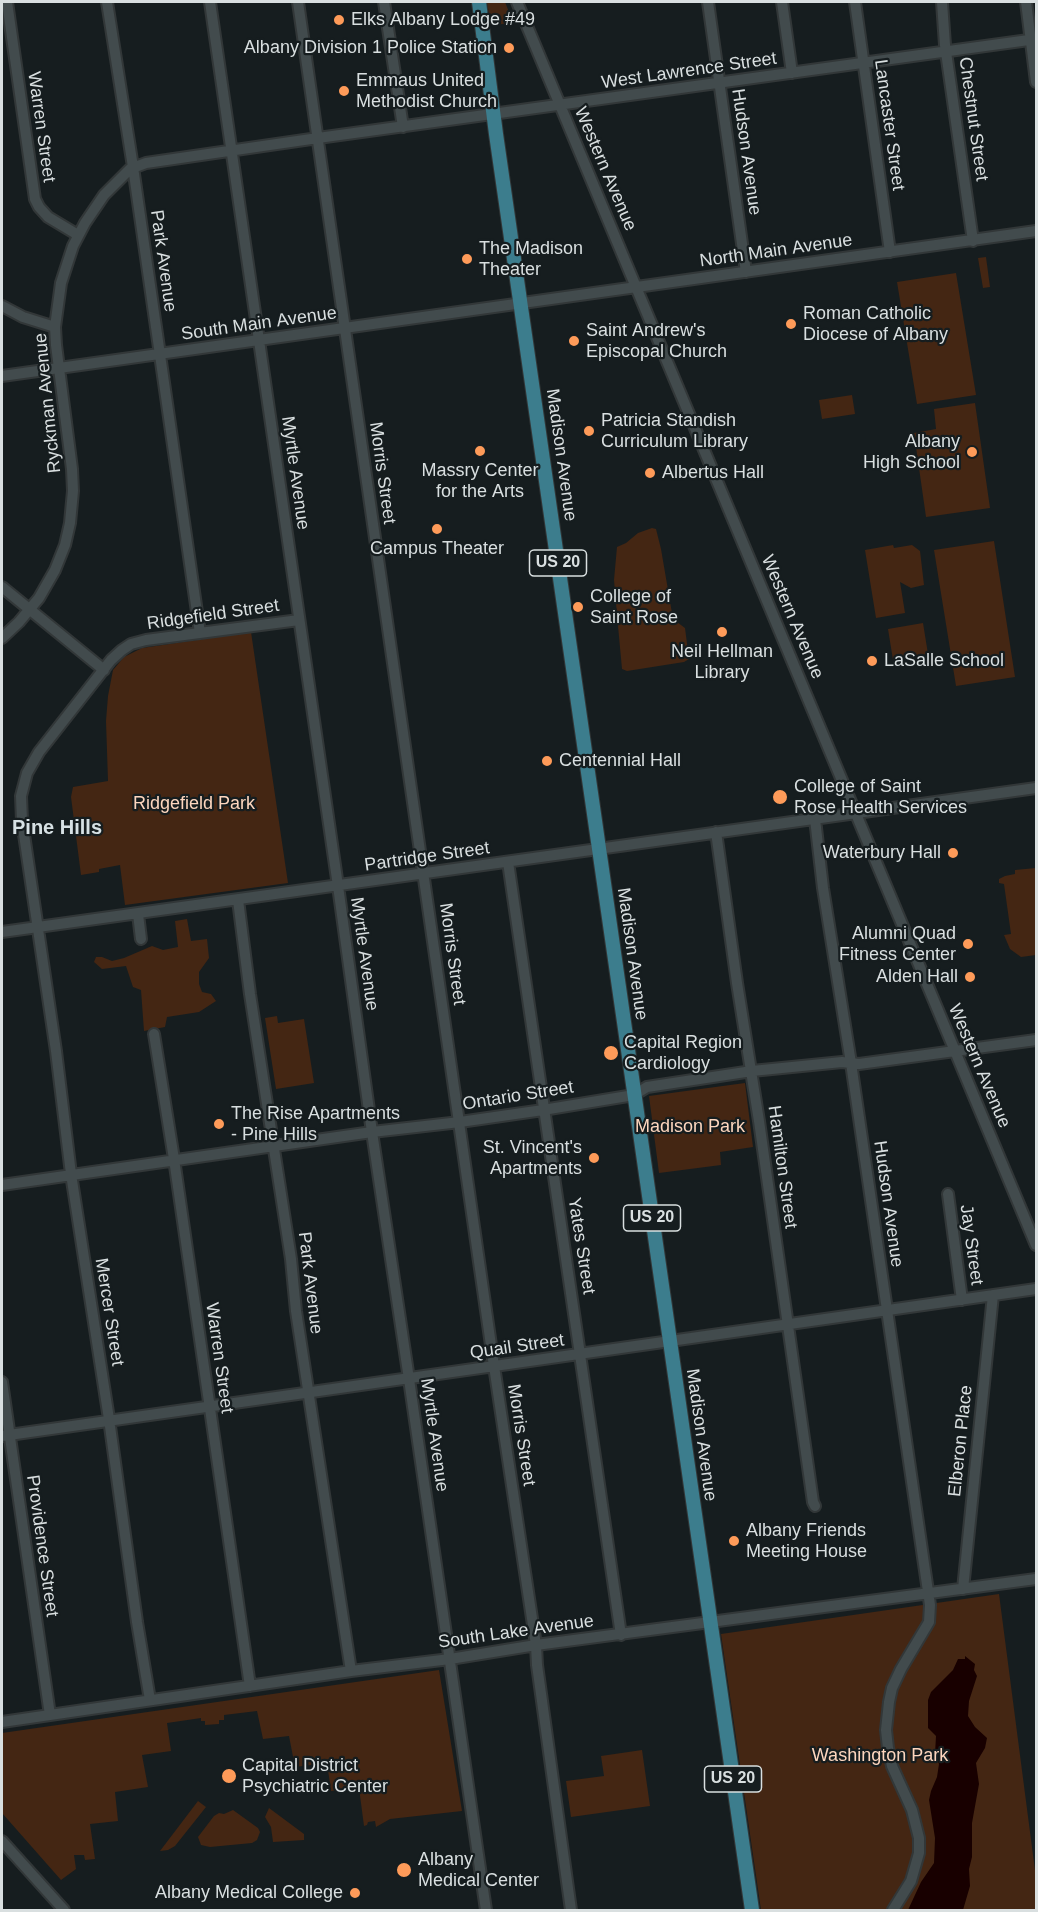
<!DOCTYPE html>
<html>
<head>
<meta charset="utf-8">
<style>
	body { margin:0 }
	#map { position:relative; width:1038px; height:1912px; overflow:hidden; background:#161d1f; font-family:Arial,sans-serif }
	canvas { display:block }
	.frame { position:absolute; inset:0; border:3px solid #d9dfe0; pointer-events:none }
</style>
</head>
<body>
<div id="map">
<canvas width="1038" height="1912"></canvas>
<div class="frame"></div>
</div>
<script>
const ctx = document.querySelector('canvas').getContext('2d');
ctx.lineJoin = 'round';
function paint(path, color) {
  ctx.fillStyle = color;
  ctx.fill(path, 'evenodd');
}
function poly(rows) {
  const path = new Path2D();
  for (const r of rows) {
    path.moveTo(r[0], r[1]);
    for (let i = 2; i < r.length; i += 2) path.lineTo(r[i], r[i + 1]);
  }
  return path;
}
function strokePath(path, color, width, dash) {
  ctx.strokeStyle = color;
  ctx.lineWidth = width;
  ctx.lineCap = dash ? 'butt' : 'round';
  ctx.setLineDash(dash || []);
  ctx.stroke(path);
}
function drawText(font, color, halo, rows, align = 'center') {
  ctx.font = font + ' Arial,sans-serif';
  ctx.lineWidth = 4.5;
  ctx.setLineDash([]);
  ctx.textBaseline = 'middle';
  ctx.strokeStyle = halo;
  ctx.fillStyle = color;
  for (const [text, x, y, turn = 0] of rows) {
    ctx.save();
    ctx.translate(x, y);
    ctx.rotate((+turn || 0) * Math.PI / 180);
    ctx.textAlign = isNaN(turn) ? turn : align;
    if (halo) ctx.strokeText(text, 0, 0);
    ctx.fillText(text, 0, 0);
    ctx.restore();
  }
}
const green = poly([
	[487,2,505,2,513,22,491,26],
	[986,257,990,287,983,288,978,258],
	[956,273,976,395,917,404,897,282],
	[852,395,855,414,822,419,819,400],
	[975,403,990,508,926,517,914,433,936,429,934,409],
	[652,528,656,529,661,549,673,619,685,628,689,659,684,662,627,671,622,669,617,615,614,580,617,547,626,543,638,533],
	[994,541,1015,677,956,686,934,550],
	[893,545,894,548,912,545,920,551,924,585,911,588,900,582,905,613,876,618,865,550],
	[923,623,928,654,893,660,888,629],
	[251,632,288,883,125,905,120,865,99,869,99,872,81,875,71,797,73,787,108,781,106,721,108,696,113,670,124,657,142,648],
	[1036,868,1036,955,1021,957,1010,949,1004,935,1011,934,1004,884,999,883,999,879,1005,876,1015,874,1015,870],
	[187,919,191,941,207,939,209,958,199,972,199,984,202,992,211,994,216,1001,199,1012,167,1017,165,1027,144,1031,141,990,133,987,126,966,102,969,94,962,96,957,102,957,112,961,124,958,152,946,163,950,178,947,175,921],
	[277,1016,278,1023,304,1019,314,1083,276,1089,265,1018],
	[745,1083,753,1147,720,1152,721,1165,659,1173,649,1096],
	[999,1594,1036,1878,1036,1910,761,1910,721,1634],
	[439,1670,462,1811,390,1819,376,1827,375,1821,368,1822,367,1825,364,1826,359,1788,331,1791,327,1763,295,1767,289,1736,263,1739,257,1711,224,1715,224,1720,219,1720,219,1724,205,1725,205,1721,201,1721,201,1718,167,1723,171,1751,142,1755,148,1787,115,1792,118,1821,90,1824,95,1859,85,1860,84,1855,74,1855,76,1869,61,1880,2,1813,2,1733],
	[642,1750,650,1806,571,1817,566,1781,604,1776,601,1756],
	[198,1801,206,1807,175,1846,168,1850,160,1851],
	[269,1808,304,1834,304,1840,273,1842,271,1827,265,1817],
	[233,1810,258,1828,260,1832,257,1840,252,1843,210,1847,201,1845,198,1837,214,1816,219,1813,224,1814]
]);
const water = poly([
	[965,1656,975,1664,974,1670,977,1676,969,1701,968,1716,975,1727,987,1738,985,1748,976,1763,979,1784,972,1823,972,1857,969,1869,970,1886,963,1910,908,1910,921,1882,934,1863,935,1838,929,1800,931,1791,937,1777,939,1764,935,1754,936,1736,928,1728,928,1700,931,1692,953,1670,958,1659,965,1659]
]);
const minor = poly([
	[7,2,35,199,39,207,48,217,78,235],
	[107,2,133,167,200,633],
	[210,2,338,886,372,1132,409,1379,486,1910],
	[298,2,494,1366,536,1645,537,1665,571,1910],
	[384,2,403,127],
	[517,2,1036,1245],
	[708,2,746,272],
	[782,2,792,73],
	[855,2,890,252],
	[942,2,945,45,973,241],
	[1026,2,1036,82],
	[2,306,23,317,55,327],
	[2,376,1036,231],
	[2,587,104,670],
	[2,638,19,622,39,598,55,570,65,545,70,523,73,491,72,469,56,345,55,327,61,283,73,246,85,223,104,195,130,169,146,163,318,138,1036,39],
	[815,819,823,888,851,1063,930,1605,929,1622,901,1669,892,1688,889,1702,886,1730,888,1748,892,1766,912,1810,919,1838,919,1853,911,1881,893,1910],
	[716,832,737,983,759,1121,813,1502,815,1506],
	[508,862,621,1635],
	[238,900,250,994,291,1259,296,1311,351,1671],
	[138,914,141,939],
	[2,932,1036,788],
	[154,1034,174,1159,250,1686],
	[2,1185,372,1132,460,1122,543,1110,634,1095,647,1087,752,1071,842,1062,859,1064,1036,1040],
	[948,1194,962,1300],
	[2,1382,50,1715],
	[2,1436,1036,1289],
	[963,1589,993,1295],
	[150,1700,137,1622,109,1419,71,1174,56,1051,22,821,21,796,27,773,39,752,111,660,122,650,131,644,146,640,299,620],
	[2,1722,351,1671,450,1659,536,1645,1036,1579],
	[2,1841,64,1910]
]);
const major = poly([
	[479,2,496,134,752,1910]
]);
const markers = [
	[339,20,6,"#fe9b59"],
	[509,48,6,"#fe9b59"],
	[344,91,6,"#fe9b59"],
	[467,259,6,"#fe9b59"],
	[791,324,6,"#fe9b59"],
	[574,341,6,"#fe9b59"],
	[589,431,6,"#fe9b59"],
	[480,451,6,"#fe9b59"],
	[972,452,6,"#fe9b59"],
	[650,473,6,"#fe9b59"],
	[437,529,6,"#fe9b59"],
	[578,607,6,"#fe9b59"],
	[722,632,6,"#fe9b59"],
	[872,661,6,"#fe9b59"],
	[547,761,6,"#fe9b59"],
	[780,797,8,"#fe9b59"],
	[953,853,6,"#fe9b59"],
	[968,944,6,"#fe9b59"],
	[970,977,6,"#fe9b59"],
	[611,1053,8,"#fe9b59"],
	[219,1124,6,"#fe9b59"],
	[594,1158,6,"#fe9b59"],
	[734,1541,6,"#fe9b59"],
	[229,1776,8,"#fe9b59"],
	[404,1870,8,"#fe9b59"],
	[355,1893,6,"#fe9b59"]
];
const shields = [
	[558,563,57],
	[652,1218,57],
	[733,1779,57]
];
const shieldNames = [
	["US 20",558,563],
	["US 20",652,1218],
	["US 20",733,1779]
];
const poiNames = [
	["Elks Albany Lodge #49",351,20],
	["Albany Division 1 Police Station",497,48,"right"],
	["Emmaus United",356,81],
	["Methodist Church",356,102],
	["The Madison",479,249],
	["Theater",479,270],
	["Roman Catholic",803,314],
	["Diocese of Albany",803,335],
	["Saint Andrew's",586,331],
	["Episcopal Church",586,352],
	["Patricia Standish",601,421],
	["Curriculum Library",601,442],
	["Albany",960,442,"right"],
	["High School",960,463,"right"],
	["Massry Center",480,471,"center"],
	["for the Arts",480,492,"center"],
	["Albertus Hall",662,473],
	["Campus Theater",437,549,"center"],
	["College of",590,597],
	["Saint Rose",590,618],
	["Neil Hellman",722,652,"center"],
	["Library",722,673,"center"],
	["LaSalle School",884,661],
	["Centennial Hall",559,761],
	["College of Saint",794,787],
	["Rose Health Services",794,808],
	["Waterbury Hall",941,853,"right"],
	["Alumni Quad",956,934,"right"],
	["Fitness Center",956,955,"right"],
	["Alden Hall",958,977,"right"],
	["Capital Region",624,1043],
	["Cardiology",624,1064],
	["The Rise Apartments",231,1114],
	["- Pine Hills",231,1135],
	["St. Vincent's",582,1148,"right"],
	["Apartments",582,1169,"right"],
	["Albany Friends",746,1531],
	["Meeting House",746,1552],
	["Capital District",242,1766],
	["Psychiatric Center",242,1787],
	["Albany",418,1860],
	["Medical Center",418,1881],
	["Albany Medical College",343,1893,"right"]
];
const streetNames = [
	["West Lawrence Street",689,71,-8],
	["Chestnut Street",973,119,82],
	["Lancaster Street",889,125,82],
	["Warren Street",41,127,82],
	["Hudson Avenue",746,152,82],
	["Western Avenue",605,169,67],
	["North Main Avenue",776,251,-8],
	["Park Avenue",163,261,82],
	["South Main Avenue",259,324,-8],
	["Ryckman Avenue",48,403,-96],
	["Madison Avenue",561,455,82],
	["Myrtle Avenue",295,473,82],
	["Morris Street",382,473,82],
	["Ridgefield Street",213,615,-8],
	["Western Avenue",792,617,67],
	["Partridge Street",427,857,-8],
	["Myrtle Avenue",364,954,82],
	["Morris Street",452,954,82],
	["Madison Avenue",632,954,82],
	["Western Avenue",979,1066,67],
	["Ontario Street",518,1096,-9],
	["Hamilton Street",782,1167,82],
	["Hudson Avenue",888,1204,82],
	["Jay Street",971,1245,82],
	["Yates Street",581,1246,81],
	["Park Avenue",310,1283,83],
	["Mercer Street",109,1312,81],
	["Quail Street",517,1347,-8],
	["Warren Street",219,1358,82],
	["Myrtle Avenue",434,1435,82],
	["Morris Street",521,1435,81],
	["Madison Avenue",701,1435,82],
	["Elberon Place",961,1441,-84],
	["Providence Street",42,1546,82],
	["South Lake Avenue",516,1632,-8]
];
const parkNames = [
	["Ridgefield Park",194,804],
	["Madison Park",690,1127],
	["Washington Park",880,1756]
];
const neighbourhoodNames = [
	["Pine Hills",57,828]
];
paint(green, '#442613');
paint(water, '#180000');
strokePath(minor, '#323738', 14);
strokePath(major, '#323738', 16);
strokePath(minor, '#424b4d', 10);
strokePath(major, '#3c7d8d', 14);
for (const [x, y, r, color] of markers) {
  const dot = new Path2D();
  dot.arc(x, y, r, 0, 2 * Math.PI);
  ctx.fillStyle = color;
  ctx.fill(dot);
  strokePath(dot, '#161d1f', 2);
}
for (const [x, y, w] of shields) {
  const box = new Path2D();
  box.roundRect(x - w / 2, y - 13, w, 26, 4.5);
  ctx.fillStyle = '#161d1f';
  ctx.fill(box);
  strokePath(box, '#d9dfe0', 1.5);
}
drawText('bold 16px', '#d9dfe0', null, shieldNames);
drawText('18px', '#d9dfe0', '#161d1f', poiNames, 'left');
drawText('18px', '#d9dfe0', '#161d1f', streetNames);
drawText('18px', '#fdd6be', '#161d1f', parkNames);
drawText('bold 20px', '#d7e1e4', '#161d1f', neighbourhoodNames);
</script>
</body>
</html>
